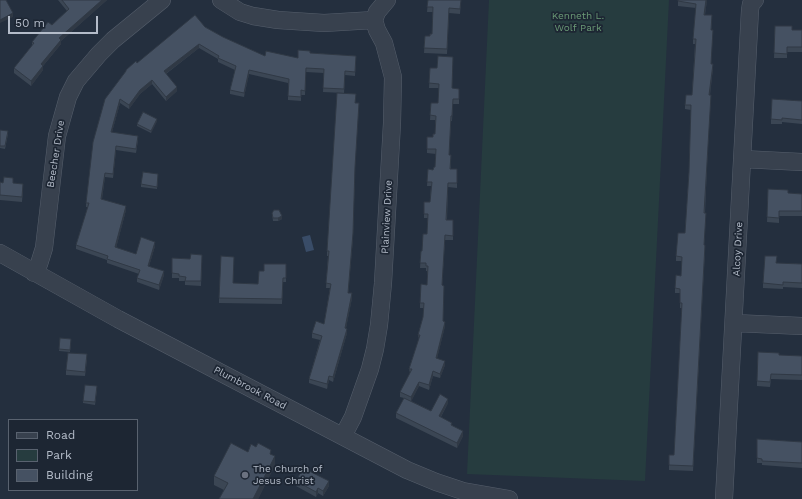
<!DOCTYPE html>
<html>
<head>
<meta charset="utf-8">
<style>
	body { margin:0 }
	#map { position:relative; width:802px; height:499px; overflow:hidden; background:#242f3e; font-family:"Work Sans",sans-serif }
	canvas { display:block }
	.legend { position:absolute; left:8px; top:419px; width:130px; height:72px; box-sizing:border-box; background:#1d2633; border:1px solid #59626f; margin:0; padding:5px 7px; list-style:none; font-size:12px; color:#b4bcc9 }
	.legend li { display:flex; align-items:center; gap:8px; height:20px }
	.legend b { width:20px; border:1px solid #59626f }
	.scale { position:absolute; left:8px; top:16px; width:90px; height:18px; box-sizing:border-box; border:2px solid #b4bcc9; border-top:0; padding-left:5px; font-size:12px; line-height:14px; white-space:nowrap; color:#b4bcc9; -webkit-text-stroke:3px #1d2633; paint-order:stroke }
</style>
</head>
<body>
<div id="map">
<canvas width="802" height="499"></canvas>
<ul class="legend">
<li><b style="height:5px;background:#38414e"></b>Road</li>
<li><b style="height:11px;background:#263c3f"></b>Park</li>
<li><b style="height:11px;background:#455162"></b>Building</li>
</ul>
<div class="scale">50 m</div>
</div>
<script>
const ctx = document.querySelector('canvas').getContext('2d');
ctx.lineJoin = 'round';
function paint(path, color) {
  ctx.fillStyle = color;
  ctx.fill(path, 'evenodd');
}
function poly(rows) {
  const path = new Path2D();
  for (const r of rows) {
    path.moveTo(r[0], r[1]);
    for (let i = 2; i < r.length; i += 2) path.lineTo(r[i], r[i + 1]);
  }
  return path;
}
function strokePath(path, color, width, dash) {
  ctx.strokeStyle = color;
  ctx.lineWidth = width;
  ctx.lineCap = dash ? 'butt' : 'round';
  ctx.setLineDash(dash || []);
  ctx.stroke(path);
}
function drawText(font, color, halo, rows, align = 'center') {
  ctx.font = font + ' "Work Sans",sans-serif';
  ctx.lineWidth = 3.5;
  ctx.setLineDash([]);
  ctx.textBaseline = 'middle';
  ctx.strokeStyle = halo;
  ctx.fillStyle = color;
  for (const [text, x, y, turn = 0] of rows) {
    ctx.save();
    ctx.translate(x, y);
    ctx.rotate((+turn || 0) * Math.PI / 180);
    ctx.textAlign = isNaN(turn) ? turn : align;
    if (halo) ctx.strokeText(text, 0, 0);
    ctx.fillText(text, 0, 0);
    ctx.restore();
  }
}
const green = poly([
	[489,0,669,0,645,481,467,474]
]);
const water = poly([
	[310,235,314,250,306,252,302,237]
]);
const minor = poly([
	[221,0,240,12,253,16,278,20,324,23,374,20],
	[742,159,802,162],
	[0,253,118,319,407,470,436,482,463,491,509,499],
	[34,273,39,264,44,248,57,136,68,97,76,81,99,54,113,40,162,0],
	[734,323,802,326],
	[343,436,353,417,370,369,375,349,379,325,383,283,392,123,393,77,384,43,377,30,374,20,377,12,387,0],
	[724,499,750,10,751,4,755,0]
]);
const wall = poly([
	[58,0,107,0,61,41,61,44,43,66,43,70,31,86,14,73,14,68,32,46,32,42,67,11],
	[428,0,461,0,460,14,449,13,447,54,424,53,425,36,430,36,432,34,433,12,427,12],
	[678,0,707,0,705,15,712,20,711,30,711,64,713,68,710,95,705,213,704,245,705,250,693,471,669,470,669,455,674,455,682,308,680,308,680,293,675,293,675,288,681,276,682,261,676,261,676,256,685,233,689,172,691,110,685,109,685,105,692,95,695,44,693,44,693,39,696,8,678,6],
	[775,26,792,30,802,30,802,52,787,52,787,58,774,58],
	[205,27,223,37,265,56,298,58,310,53,356,56,355,76,345,75,344,93,323,92,324,73,306,72,305,95,301,95,301,101,288,100,288,83,249,74,244,97,230,94,230,90,235,70,218,62,218,59,199,48,166,74,177,91,166,101,152,84,140,94,129,109,120,103,112,132,138,140,136,153,116,150,113,178,105,177,102,199,126,210,116,248,136,254,155,246,149,266,164,275,159,290,137,282,137,278,139,274,107,263,107,260,76,249,76,245,88,207,86,207,86,203,126,72,126,70,137,63],
	[430,68,452,88,459,93,459,104,453,104,452,121,451,121,449,155,451,169,457,174,457,188,448,187,447,220,453,220,453,240,445,240,442,285,443,321,445,326,437,358,445,365,440,378,433,376,429,390,419,386,411,401,431,411,448,403,441,417,452,425,463,436,457,448,396,418,396,413,404,398,400,397,400,392,410,373,409,369,419,339,418,335,423,317,423,308,420,308,420,303,427,285,427,271,426,271,426,268,420,268,421,251,422,251,427,234,428,218,424,218,424,202,430,202,431,186,427,186,428,169,433,170,435,167,436,154,427,153,427,137,433,137,435,134,435,120,430,120,431,103,438,103,439,88,429,88],
	[802,101,802,124,782,122,782,124,771,124,771,119],
	[355,103,353,238,348,293,352,298,346,328,347,333,333,382,329,380,327,389,309,383,309,379,320,340,312,338,312,333,324,324,330,288,326,288,328,256,327,256,327,251],
	[157,121,151,133,137,126,137,124],
	[0,130,8,134,5,149,0,148],
	[158,176,157,189,141,187,141,184],
	[13,183,23,189,22,202,0,200,0,187],
	[768,189,788,193,802,194,802,216,779,216,779,223,767,222],
	[272,213,282,219,278,221,273,221],
	[202,255,201,286,185,285,185,281,179,281,179,278,172,278,172,258,190,259],
	[777,263,802,264,802,288,783,287,783,289,763,288,763,283],
	[286,264,286,282,283,282,282,304,219,303,219,298,233,283,258,284,264,271],
	[60,338,71,339,70,352,59,351],
	[779,355,802,356,802,380,771,379,770,387,757,386,757,381],
	[87,359,85,376,66,375,66,370],
	[97,389,95,405,83,403,83,401],
	[757,439,802,442,802,468,762,465,762,463,757,463],
	[248,452,271,455,275,465,258,499,219,499,224,490,214,485,214,476],
	[296,481,329,486,323,496,318,493,316,497,296,486]
]);
const shadedWall = poly([
	[102,0,107,0,61,41,61,44,43,66,43,70,31,86,31,81,41,64,59,38],
	[706,0,707,0,704,19,704,15],
	[13,13,13,17,0,23,0,20],
	[199,44,199,48,164,75,164,71],
	[713,64,713,68,709,100,709,95],
	[249,70,249,74,244,97,244,93],
	[152,80,152,84,140,94,129,109,129,105,140,90],
	[177,87,177,91,166,101,166,97],
	[120,99,120,103,111,136,111,132],
	[157,119,157,121,151,133,151,131],
	[116,146,116,150,113,178,113,174],
	[355,172,353,238,348,297],
	[105,173,105,177,101,203,101,199],
	[126,206,126,210,115,252,115,247],
	[282,216,282,219,278,221,278,218],
	[155,242,155,246,148,270,148,266],
	[164,271,164,275,159,290,159,285],
	[352,293,352,298,345,333,345,328],
	[445,322,445,326,436,363,436,358],
	[347,329,347,333,333,382,333,377],
	[445,361,445,365,440,378,440,374],
	[433,371,433,376,429,390,429,385],
	[329,376,329,380,327,389,327,384],
	[419,382,419,386,411,402,411,397],
	[448,399,448,403,439,420,439,416],
	[463,431,463,436,457,448,457,443],
	[275,456,275,465,258,499,253,499],
	[329,481,329,486,323,496,323,491],
	[318,488,318,493,316,497,316,492]
]);
const building = poly([
	[0,0,6,0,13,13,0,20,0,0],
	[62,0,102,0,59,38,61,40,41,64,43,66,31,81,14,68,34,43,32,42,48,22,52,25,69,9,62,0],
	[428,0,461,0,460,9,449,8,447,49,424,48,425,36,430,36,430,34,432,34,433,7,427,7,428,0],
	[678,0,706,0,704,15,712,15,711,30,713,30,711,64,713,64,709,95,711,95,704,213,706,213,704,245,705,245,693,466,669,465,669,455,674,455,682,303,680,303,680,289,675,288,676,275,681,276,682,257,676,256,678,233,685,233,689,172,691,105,685,105,686,95,692,95,696,39,693,39,696,4,678,1,678,0],
	[195,15,205,27,223,37,265,56,266,51,298,58,298,50,310,51,310,53,356,56,355,72,345,71,344,89,323,88,324,69,306,68,305,91,301,90,301,97,288,96,289,79,249,70,244,93,230,90,236,66,218,58,219,56,199,44,164,71,177,87,166,97,152,80,140,90,129,105,120,99,111,132,138,136,136,149,116,146,113,174,105,173,101,199,126,206,115,247,136,254,141,237,155,242,148,266,164,271,159,285,137,278,140,270,107,259,108,256,76,245,89,203,86,203,93,142,105,99,126,71,126,70,136,61,137,63,195,15],
	[775,26,792,26,792,30,802,30,802,47,787,47,787,54,774,53,775,26],
	[438,56,453,57,452,88,459,89,459,99,453,99,452,116,451,116,449,155,451,155,450,169,457,169,457,183,448,183,446,220,453,220,453,236,445,235,442,285,444,286,443,321,445,322,436,358,445,361,440,374,433,371,429,385,419,382,411,397,400,392,412,369,409,369,420,335,418,335,423,317,424,303,420,303,421,284,427,285,428,266,426,266,426,263,420,263,421,251,422,251,423,234,427,234,428,214,424,214,424,202,430,202,432,182,427,182,428,169,433,170,434,167,435,167,436,149,427,149,427,137,433,137,433,134,435,134,436,116,430,115,431,103,438,103,439,84,429,83,430,68,437,68,438,56],
	[337,93,356,94,355,103,359,103,355,167,353,233,348,293,352,293,345,328,347,329,333,377,329,376,327,384,309,379,322,336,312,333,316,321,324,324,331,284,326,283,329,251,327,251,337,93],
	[772,99,802,101,802,120,782,118,782,120,771,119,772,99],
	[143,112,157,119,151,131,137,124,143,112],
	[0,130,8,131,5,146,0,146,0,130],
	[143,172,158,174,157,187,141,184,143,172],
	[4,177,13,178,13,183,23,184,22,197,0,195,0,182,3,183,4,177],
	[768,189,788,190,788,193,802,194,802,211,779,211,779,218,767,217,768,189],
	[274,210,279,210,282,216,278,218,273,218,272,213,274,210],
	[191,254,202,255,201,281,185,281,186,277,179,276,179,274,172,273,172,258,190,259,191,254],
	[221,256,234,257,233,283,258,284,259,271,264,271,264,264,286,264,286,278,283,278,282,299,219,298,221,256],
	[765,256,777,256,776,263,802,264,802,283,783,282,783,285,763,283,765,256],
	[60,338,71,339,70,350,59,349,60,338],
	[758,352,779,353,779,355,802,356,802,375,771,374,770,382,757,381,758,352],
	[68,353,87,354,85,372,66,370,68,353],
	[85,385,97,386,95,402,83,401,85,385],
	[440,394,448,399,439,416,452,423,451,425,463,431,457,443,396,413,404,398,431,411,440,394],
	[757,439,802,442,802,463,762,461,762,459,757,458,757,439],
	[231,443,248,452,251,444,256,447,258,443,271,450,270,454,275,456,253,499,219,499,228,483,214,476,231,443],
	[303,468,329,481,323,491,318,488,316,492,296,481,303,468]
]);
const markers = [
	[245,475,4,"#6b7280"]
];
const parkNames = [
	["Kenneth L.",578,16],
	["Wolf Park",578,28]
];
const streetNames = [
	["Beecher Drive",56,154,-81],
	["Plainview Drive",387,217,-87],
	["Alcoy Drive",738,249,-87],
	["Plumbrook Road",250,388,28]
];
const poiNames = [
	["The Church of",253,469],
	["Jesus Christ",253,481]
];
paint(green, '#263c3f');
paint(water, '#394c67');
strokePath(minor, '#565f6c', 18);
strokePath(minor, '#38414e', 17);
paint(wall, '#3b4654');
paint(shadedWall, '#303945');
paint(building, '#455162');
strokePath(building, '#303945', 1);
for (const [x, y, r, color] of markers) {
  const dot = new Path2D();
  dot.arc(x, y, r, 0, 2 * Math.PI);
  ctx.fillStyle = color;
  ctx.fill(dot);
  strokePath(dot, '#1d2633', 1.5);
}
drawText('10px', '#6b9a76', '#1d2633', parkNames);
drawText('10px', '#b4bcc9', '#1d2633', streetNames);
drawText('10px', '#b4bcc9', '#1d2633', poiNames, 'left');
</script>
</body>
</html>
